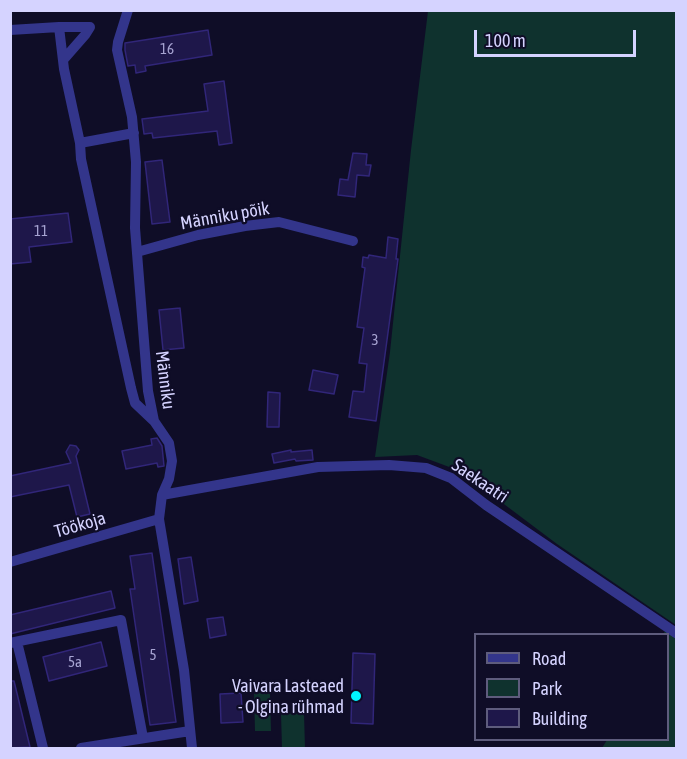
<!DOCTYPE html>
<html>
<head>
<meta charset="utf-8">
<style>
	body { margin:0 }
	#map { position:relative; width:687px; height:759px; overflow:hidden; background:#0f0d27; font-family:"Asap Condensed",sans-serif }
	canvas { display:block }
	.frame { position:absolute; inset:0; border:12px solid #d5d3ff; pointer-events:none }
	.legend { position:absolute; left:474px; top:633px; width:195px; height:108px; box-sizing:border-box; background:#0f0d27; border:2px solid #5e5c7d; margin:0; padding:8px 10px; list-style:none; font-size:18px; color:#d5d3ff }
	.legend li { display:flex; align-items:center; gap:12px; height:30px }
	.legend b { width:30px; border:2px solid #5e5c7d }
	.scale { position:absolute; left:474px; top:30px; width:162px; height:27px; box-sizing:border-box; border:3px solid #d5d3ff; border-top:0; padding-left:8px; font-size:18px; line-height:21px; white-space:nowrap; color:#d5d3ff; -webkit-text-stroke:4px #0f0d27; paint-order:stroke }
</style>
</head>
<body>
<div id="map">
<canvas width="687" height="759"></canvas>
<div class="frame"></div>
<ul class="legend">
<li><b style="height:8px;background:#33358b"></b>Road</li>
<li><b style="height:16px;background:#0f322e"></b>Park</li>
<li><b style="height:16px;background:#1e174a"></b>Building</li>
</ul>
<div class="scale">100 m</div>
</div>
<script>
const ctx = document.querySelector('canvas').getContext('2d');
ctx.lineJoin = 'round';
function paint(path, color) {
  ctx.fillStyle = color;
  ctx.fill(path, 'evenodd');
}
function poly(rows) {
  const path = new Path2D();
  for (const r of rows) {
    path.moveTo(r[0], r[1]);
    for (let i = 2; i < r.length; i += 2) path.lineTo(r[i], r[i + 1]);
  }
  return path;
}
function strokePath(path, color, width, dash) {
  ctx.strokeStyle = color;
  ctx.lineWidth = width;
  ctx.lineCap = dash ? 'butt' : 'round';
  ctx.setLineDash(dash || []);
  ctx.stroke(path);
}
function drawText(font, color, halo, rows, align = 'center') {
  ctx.font = font + ' "Asap Condensed",sans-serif';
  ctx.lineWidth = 4.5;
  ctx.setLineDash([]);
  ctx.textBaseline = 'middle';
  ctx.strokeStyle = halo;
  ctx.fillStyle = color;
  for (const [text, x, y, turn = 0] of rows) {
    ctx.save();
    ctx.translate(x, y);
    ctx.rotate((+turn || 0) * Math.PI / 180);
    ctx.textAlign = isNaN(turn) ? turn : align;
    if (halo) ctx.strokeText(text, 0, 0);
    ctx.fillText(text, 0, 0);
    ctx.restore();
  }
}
const green = poly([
	[428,11,676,11,676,625,557,544,460,471,417,455,375,457,390,352,411,150],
	[666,630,676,638,676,748,602,748,607,740,668,740,668,634,663,634],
	[254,693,270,693,271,731,255,731],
	[304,713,305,748,282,748,281,714]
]);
const building = poly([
	[208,30,212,55,145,66,146,71,136,73,135,65,128,66,125,50,125,43,208,30],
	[224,81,232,143,219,145,217,131,153,138,152,133,144,134,142,119,208,111,204,84,224,81],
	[353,153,367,154,366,165,371,165,369,176,357,175,355,197,338,195,340,179,348,180,353,153],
	[162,160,170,222,152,224,145,162,162,160],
	[68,213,72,242,29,247,31,262,10,264,10,219,68,213],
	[388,237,398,239,396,259,398,259,376,421,349,417,353,391,364,392,367,364,359,363,364,328,357,327,365,268,362,267,363,257,368,258,369,255,386,258,388,237],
	[180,308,184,348,163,350,159,310,180,308],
	[313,370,338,375,334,394,309,390,313,370],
	[268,392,280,393,279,427,267,427,268,392],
	[157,438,162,446,164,466,158,467,157,463,126,469,122,451,152,445,151,439,157,438],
	[70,445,76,446,79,450,76,456,90,514,77,517,69,485,10,497,10,476,71,463,66,452,70,445],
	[291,450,291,452,312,450,313,460,296,461,295,459,274,463,272,454,291,450],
	[152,553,176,722,150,725,130,589,135,589,130,556,152,553],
	[191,557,198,601,184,604,178,559,191,557],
	[111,591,115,608,10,634,10,615,111,591],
	[223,617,226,635,210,638,207,619,223,617],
	[101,642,107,666,49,681,43,657,101,642],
	[353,653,375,654,373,724,351,723,353,653],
	[10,681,14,681,30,747,10,748,10,681],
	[241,693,243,722,221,723,220,694,241,693]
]);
const minor = poly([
	[128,10,118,42,117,50,132,117,136,162,135,228,148,391,154,421,169,443,172,461,169,479,162,495,159,519,184,670,192,748],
	[59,27,90,27,85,35,64,59],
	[10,30,59,27,64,69,80,143,81,159,131,388,135,403,154,421],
	[80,143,134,133],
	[137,252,198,235,245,226,279,222,353,241],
	[162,495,318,467,389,465,426,468,451,478,486,505,676,633],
	[10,562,159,519],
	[17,642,43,748],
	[10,643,121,620,143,738],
	[81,748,190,731]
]);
const markers = [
	[356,696,6,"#00f5fe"]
];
const numberNames = [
	["16",167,49],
	["11",41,231],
	["3",375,340],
	["5",153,655],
	["5a",75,662]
];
const streetNames = [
	["Männiku põik",225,216,-10],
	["Männiku",165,380,83],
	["Saekaatri",480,481,34],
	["Töökoja",80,525,-16]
];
const poiNames = [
	["Vaivara Lasteaed",344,686],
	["- Olgina rühmad",344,707]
];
paint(green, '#0f322e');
paint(building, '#1e174a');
strokePath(building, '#312679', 1.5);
strokePath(minor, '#33358b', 10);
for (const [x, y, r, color] of markers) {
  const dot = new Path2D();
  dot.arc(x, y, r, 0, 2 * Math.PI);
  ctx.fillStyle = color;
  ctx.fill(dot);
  strokePath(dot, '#0f0d27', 2);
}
drawText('15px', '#a7a4d2', null, numberNames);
drawText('18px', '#d5d3ff', '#0f0d27', streetNames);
drawText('18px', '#d5d3ff', '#0f0d27', poiNames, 'right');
</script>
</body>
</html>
